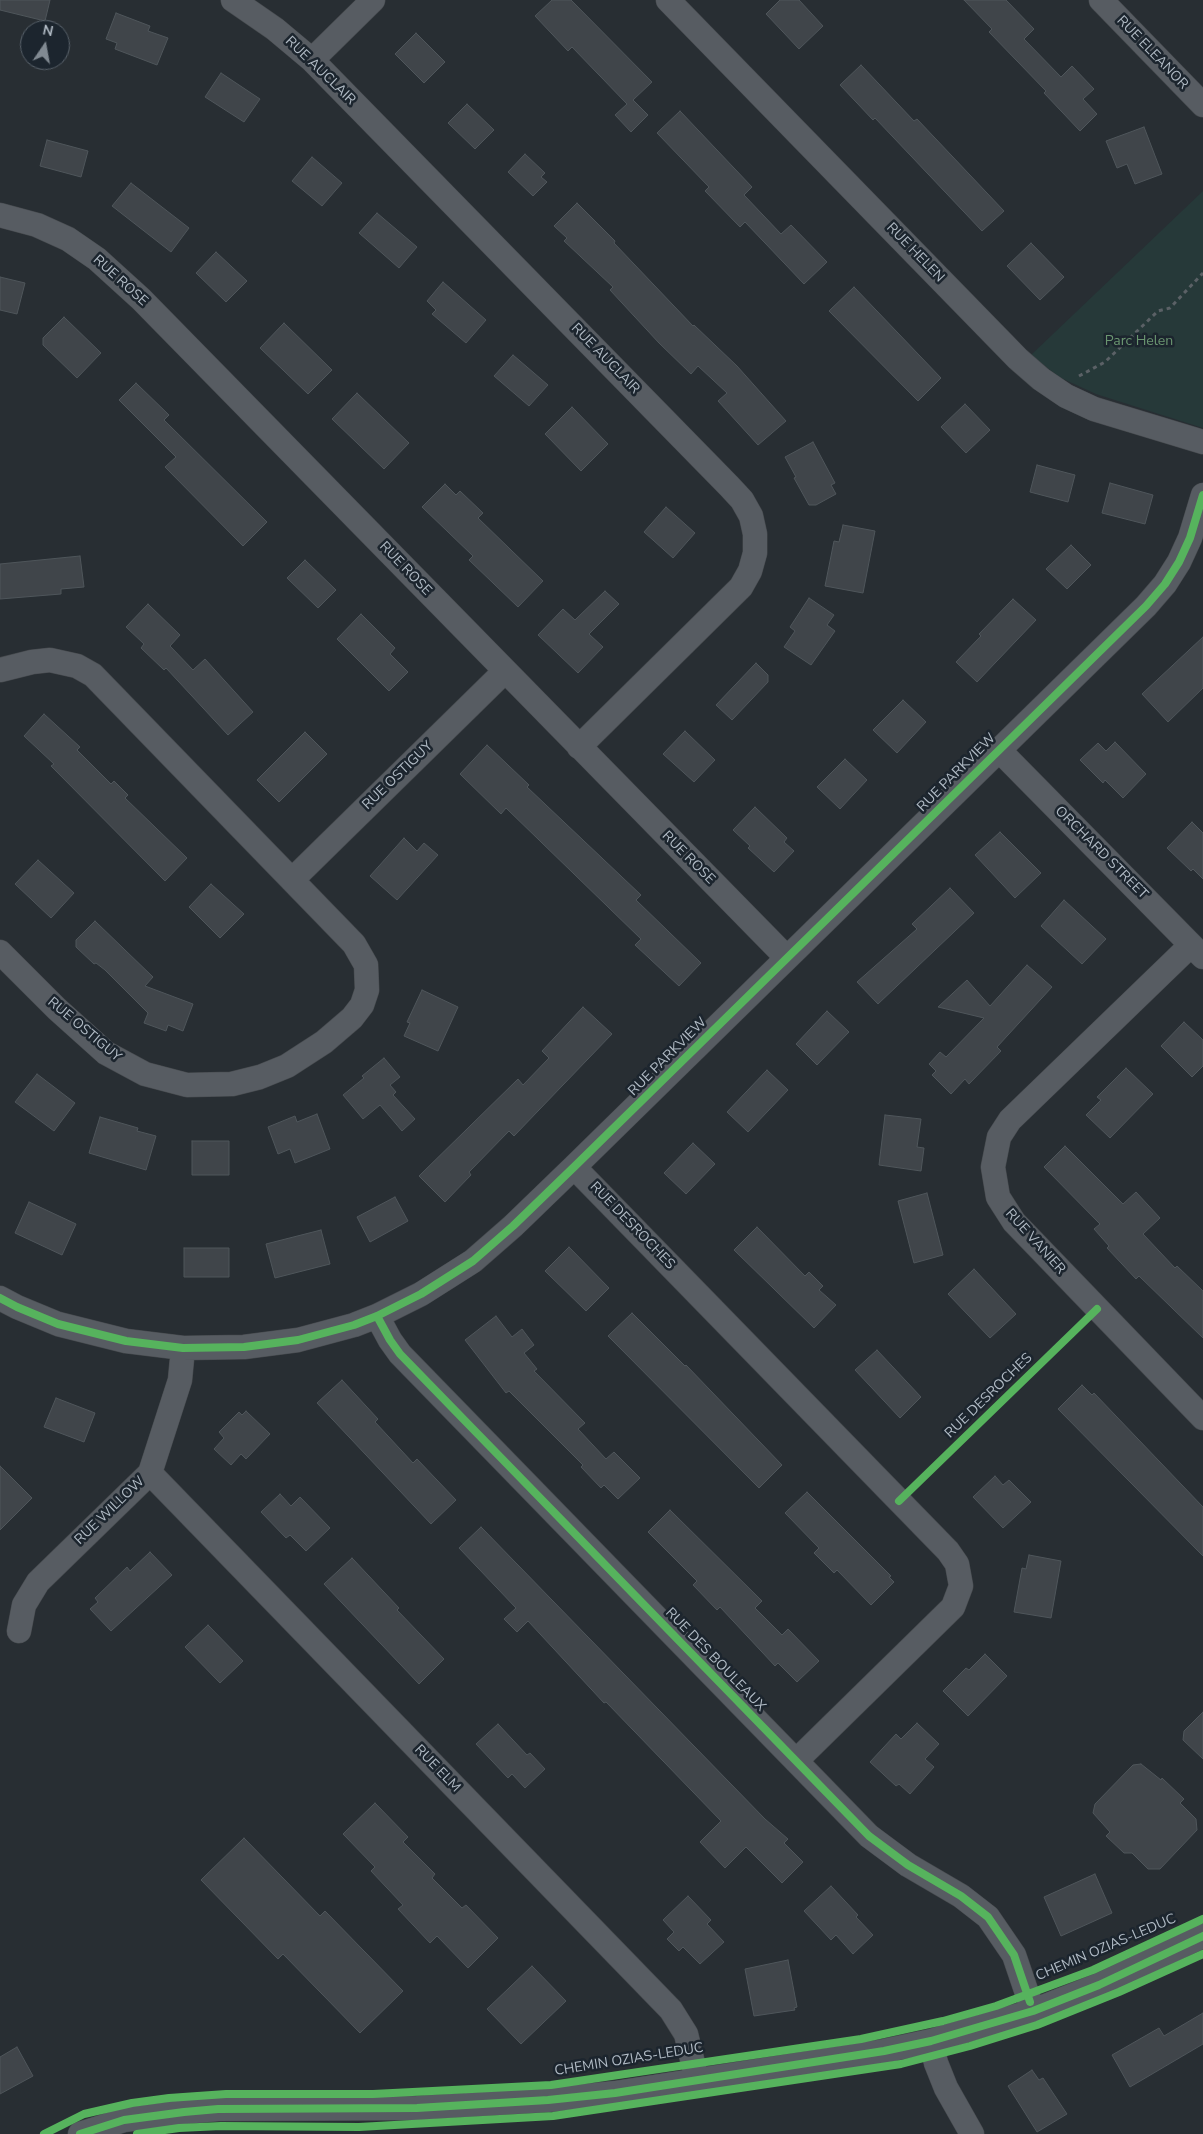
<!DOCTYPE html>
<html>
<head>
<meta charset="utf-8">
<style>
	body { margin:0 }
	#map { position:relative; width:1203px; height:2134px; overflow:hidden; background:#282e33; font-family:"Nunito Sans",sans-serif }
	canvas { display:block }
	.north { position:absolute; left:20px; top:20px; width:50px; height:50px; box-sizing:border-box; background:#1c252e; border:1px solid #58616a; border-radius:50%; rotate:12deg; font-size:14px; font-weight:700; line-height:20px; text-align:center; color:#b1bbc5 }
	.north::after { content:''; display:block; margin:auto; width:18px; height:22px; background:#818a92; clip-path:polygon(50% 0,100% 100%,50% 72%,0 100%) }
</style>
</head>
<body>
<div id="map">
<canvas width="1203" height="2134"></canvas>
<div class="north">N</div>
</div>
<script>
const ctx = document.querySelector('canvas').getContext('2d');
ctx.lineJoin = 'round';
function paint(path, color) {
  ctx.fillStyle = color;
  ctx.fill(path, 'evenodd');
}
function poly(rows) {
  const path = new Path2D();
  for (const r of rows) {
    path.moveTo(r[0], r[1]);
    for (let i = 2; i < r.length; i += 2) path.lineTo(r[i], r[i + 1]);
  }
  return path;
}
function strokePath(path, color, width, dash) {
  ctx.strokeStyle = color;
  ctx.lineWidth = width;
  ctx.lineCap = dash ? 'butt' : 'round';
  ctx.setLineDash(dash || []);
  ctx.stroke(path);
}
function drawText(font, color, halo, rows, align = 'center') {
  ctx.font = font + ' "Nunito Sans",sans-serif';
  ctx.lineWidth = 5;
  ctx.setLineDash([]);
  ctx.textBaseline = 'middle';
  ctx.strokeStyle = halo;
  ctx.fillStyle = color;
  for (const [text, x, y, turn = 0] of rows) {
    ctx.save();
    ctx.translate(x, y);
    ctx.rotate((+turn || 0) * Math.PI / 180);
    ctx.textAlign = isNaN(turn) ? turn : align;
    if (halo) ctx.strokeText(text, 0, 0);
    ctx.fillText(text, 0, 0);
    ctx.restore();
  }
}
const green = poly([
	[1203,191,1203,428,1096,394,1059,377,1031,355]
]);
const building = poly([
	[0,0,50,0,45,21,0,10,0,0],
	[552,0,571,0,652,82,633,100,648,115,631,132,615,115,627,104,572,47,568,51,535,16,552,0],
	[780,0,799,0,823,26,799,49,766,14,780,0],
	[964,0,1006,0,1034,29,1024,39,1061,77,1072,66,1094,89,1083,99,1097,114,1080,131,1044,93,1046,91,989,32,992,29,964,0],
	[116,13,150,26,148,31,168,38,157,65,115,49,117,43,106,39,116,13],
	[416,33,445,62,424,83,395,54,416,33],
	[861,65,914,121,917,119,1004,211,982,231,875,118,873,120,840,85,861,65],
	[221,73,260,99,244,122,205,97,221,73],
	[467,104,494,130,475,149,448,123,467,104],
	[680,111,752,187,744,195,781,234,791,225,827,262,804,284,745,222,740,227,705,191,709,187,657,133,680,111],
	[1144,127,1162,174,1135,184,1127,164,1117,168,1106,141,1144,127],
	[47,140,88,151,81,177,40,166,47,140],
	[525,154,545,173,541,177,547,182,533,196,508,172,525,154],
	[312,157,342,183,322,206,292,181,312,157],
	[131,183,189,228,171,252,112,206,131,183],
	[577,203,615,241,614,243,693,326,694,325,737,366,786,421,758,445,718,401,727,393,698,366,691,374,659,343,610,290,613,287,564,241,567,238,554,226,577,203],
	[377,213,417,247,399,268,359,233,377,213],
	[1031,243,1064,277,1040,300,1007,266,1031,243],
	[216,252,247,281,226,302,196,273,216,252],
	[0,277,25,283,17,314,0,310,0,277],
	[443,282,486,320,466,343,432,314,436,310,427,301,443,282],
	[854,287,941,378,918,401,829,311,854,287],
	[64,317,101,353,77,378,43,345,43,338,64,317],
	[284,323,332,370,308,394,260,348,284,323],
	[513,355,548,385,529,406,494,376,513,355],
	[136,383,169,415,164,420,267,522,243,546,165,467,176,457,119,400,136,383],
	[357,393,409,443,384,469,332,419,357,393],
	[965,404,990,430,966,453,941,427,965,404],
	[572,407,608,444,581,471,545,434,572,407],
	[813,442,835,483,831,485,836,494,816,505,809,505,794,478,796,477,785,457,813,442],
	[1037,465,1075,475,1068,502,1030,492,1037,465],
	[1110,483,1153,495,1145,524,1102,513,1110,483],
	[445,484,456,495,460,491,483,513,478,518,543,581,518,607,469,560,473,556,422,507,445,484],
	[666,507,695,533,673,558,644,532,666,507],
	[843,525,875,531,863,593,825,586,834,541,839,542,843,525],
	[1071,545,1091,565,1067,589,1046,569,1071,545],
	[80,556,84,587,61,589,61,594,0,599,0,564,80,556],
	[305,560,336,590,318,608,287,578,305,560],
	[605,591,619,604,589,634,603,647,578,673,538,635,563,609,575,620,605,591],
	[809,598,834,615,827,625,835,631,811,665,784,647,795,631,790,627,809,598],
	[1013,599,1036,620,977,682,956,662,981,636,979,634,1013,599],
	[148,604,180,635,170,646,193,670,205,659,253,712,228,735,166,668,164,670,141,648,144,644,126,627,148,604],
	[361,614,395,648,390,654,408,672,389,691,337,639,361,614],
	[1203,637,1203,688,1168,722,1142,694,1203,637],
	[756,663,768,675,768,682,732,720,716,705,756,663],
	[903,700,926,722,897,753,873,730,903,700],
	[44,714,80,747,77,750,111,784,114,781,128,795,125,798,187,858,165,881,51,766,54,764,24,736,44,714],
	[685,731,715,760,694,782,663,754,685,731],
	[305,732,327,754,279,802,257,780,305,732],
	[1115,742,1146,774,1123,798,1105,780,1103,783,1080,760,1098,743,1106,751,1115,742],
	[487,745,529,785,527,787,641,895,636,900,701,963,679,986,635,945,641,939,506,808,501,814,460,774,487,745],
	[845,759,867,780,840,809,817,787,845,759],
	[755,807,787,838,784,842,794,851,774,872,748,848,750,846,733,830,755,807],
	[1192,822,1203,833,1203,879,1193,869,1191,871,1167,848,1192,822],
	[1000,832,1041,873,1015,898,975,855,1000,832],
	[404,838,417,851,424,843,438,855,397,900,370,876,404,838],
	[38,860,74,893,51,918,15,884,38,860],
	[211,884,244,914,220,938,189,907,211,884],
	[950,888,974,913,878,1004,857,982,917,929,912,924,950,888],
	[1064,900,1106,939,1082,964,1041,926,1064,900],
	[95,921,153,977,145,986,193,1004,183,1031,168,1025,166,1031,144,1023,148,1013,105,970,96,963,94,964,76,947,76,940,95,921],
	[1027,965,1052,987,997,1047,1001,1051,969,1084,965,1079,951,1094,932,1075,936,1071,929,1064,940,1052,946,1057,984,1018,938,1007,967,980,990,1006,1027,965],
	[422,990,458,1007,438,1051,404,1036,410,1023,407,1022,422,990],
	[583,1007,612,1034,514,1136,509,1131,469,1172,471,1175,445,1202,419,1176,518,1079,523,1085,549,1058,542,1051,583,1007],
	[827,1011,849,1032,817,1065,796,1044,827,1011],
	[1184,1022,1203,1040,1203,1066,1192,1077,1161,1046,1184,1022],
	[384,1058,400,1077,390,1085,396,1092,393,1095,415,1119,402,1131,380,1105,363,1119,343,1095,364,1078,362,1076,384,1058],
	[1126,1068,1153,1094,1110,1138,1086,1115,1101,1100,1097,1097,1126,1068],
	[767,1070,788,1090,748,1132,727,1112,767,1070],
	[37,1074,75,1103,54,1131,15,1102,37,1074],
	[317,1114,330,1149,295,1163,290,1149,278,1154,268,1127,295,1116,297,1122,317,1114],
	[885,1115,921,1119,917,1147,924,1148,921,1171,879,1165,885,1115],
	[100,1117,138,1128,137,1131,156,1136,146,1170,89,1153,100,1117],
	[192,1141,229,1141,229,1175,192,1175,192,1141],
	[693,1143,715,1164,686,1194,664,1173,693,1143],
	[1065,1146,1123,1204,1136,1192,1160,1218,1143,1234,1175,1268,1177,1266,1203,1291,1203,1338,1139,1276,1136,1279,1107,1248,1109,1246,1094,1229,1100,1224,1044,1167,1065,1146],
	[927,1193,943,1255,914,1263,898,1201,927,1193],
	[395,1197,408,1221,370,1242,357,1217,395,1197],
	[29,1202,76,1224,62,1255,15,1233,29,1202],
	[757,1227,805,1276,809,1272,823,1286,819,1290,836,1305,814,1328,734,1250,757,1227],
	[321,1230,330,1264,275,1278,266,1244,321,1230],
	[569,1247,609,1288,586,1311,545,1271,569,1247],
	[184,1248,229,1248,229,1277,184,1277,184,1248],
	[974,1269,1016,1314,990,1338,948,1294,974,1269],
	[632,1313,685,1366,686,1365,782,1465,759,1488,608,1336,632,1313],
	[496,1316,512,1337,522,1329,534,1345,524,1353,537,1369,534,1371,585,1423,578,1429,606,1459,614,1452,640,1478,618,1499,604,1485,601,1488,581,1467,583,1465,509,1391,506,1393,465,1340,496,1316],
	[877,1350,921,1397,900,1418,855,1370,877,1350],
	[342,1380,378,1419,375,1422,413,1463,417,1459,456,1500,431,1524,317,1403,342,1380],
	[1082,1385,1092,1395,1094,1393,1203,1507,1203,1556,1058,1409,1082,1385],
	[56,1398,95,1413,84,1442,44,1427,56,1398],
	[246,1411,270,1434,246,1459,241,1454,231,1465,214,1449,224,1438,219,1432,239,1412,242,1415,246,1411],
	[0,1466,32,1498,0,1530,0,1466],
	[995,1476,1003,1485,1009,1480,1031,1502,1003,1528,973,1497,995,1476],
	[807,1492,891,1576,889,1577,894,1582,871,1605,837,1570,834,1573,814,1553,819,1548,785,1513,807,1492],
	[280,1494,291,1506,300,1497,330,1528,306,1551,290,1535,286,1538,261,1512,280,1494],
	[670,1510,762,1601,755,1608,782,1635,788,1629,819,1661,797,1682,778,1663,775,1666,720,1607,717,1610,693,1585,697,1581,648,1532,670,1510],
	[481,1527,765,1819,788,1839,784,1843,803,1862,782,1883,746,1847,725,1868,700,1842,721,1821,606,1702,604,1703,528,1621,517,1632,504,1619,516,1608,459,1548,481,1527],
	[150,1552,172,1575,111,1631,90,1609,98,1602,95,1598,127,1567,130,1571,150,1552],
	[1029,1555,1061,1561,1051,1618,1014,1612,1022,1568,1026,1569,1029,1555],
	[352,1558,399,1608,397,1610,444,1659,419,1684,324,1584,352,1558],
	[208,1625,243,1661,220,1683,185,1647,208,1625],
	[985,1654,1007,1676,968,1716,943,1691,966,1668,969,1670,985,1654],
	[1203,1712,1203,1759,1183,1740,1184,1731,1203,1712],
	[917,1723,939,1744,925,1759,934,1767,910,1794,899,1784,896,1786,870,1762,896,1734,901,1739,917,1723],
	[498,1724,527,1755,530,1753,545,1769,525,1788,512,1774,508,1778,476,1744,498,1724],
	[1141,1764,1161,1780,1162,1778,1184,1799,1180,1803,1196,1819,1197,1830,1160,1869,1148,1869,1132,1853,1124,1853,1106,1836,1110,1832,1093,1813,1095,1804,1133,1765,1141,1764],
	[375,1803,408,1837,403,1842,435,1874,432,1878,462,1908,466,1905,498,1938,468,1968,437,1936,430,1943,398,1909,403,1905,371,1871,375,1867,343,1834,375,1803],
	[244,1838,320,1916,325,1911,403,1991,360,2033,283,1954,278,1959,201,1880,244,1838],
	[1095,1874,1112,1913,1061,1936,1044,1897,1095,1874],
	[831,1886,858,1915,856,1917,873,1935,853,1954,836,1935,831,1940,804,1911,831,1886],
	[688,1896,711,1920,707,1924,724,1942,700,1964,683,1947,679,1951,667,1939,674,1932,663,1920,688,1896],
	[788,1960,797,2007,794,2008,795,2010,754,2016,745,1969,788,1960],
	[532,1966,566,2001,521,2044,487,2009,532,1966],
	[1203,2013,1203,2044,1130,2087,1112,2055,1159,2028,1164,2036,1203,2013],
	[17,2047,33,2076,0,2094,0,2057,17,2047],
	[1032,2070,1039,2080,1043,2078,1067,2114,1037,2132,1008,2086,1032,2070]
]);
const path = poly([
	[1079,376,1105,362,1158,311,1170,308,1203,273]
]);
const minor = poly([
	[233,0,275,29,312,60,729,486,742,500,751,516,755,534,755,553,750,571,741,587,579,747],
	[668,0,1018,359,1041,379,1066,396,1094,409,1203,442],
	[1101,0,1203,105],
	[312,60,373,0],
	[0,215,37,225,68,239,97,259,141,299,787,958],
	[0,670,32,662,50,660,77,666,93,675,354,944,366,965,367,990,362,1005,352,1018,324,1042,287,1066,260,1077,232,1084,187,1085,145,1074,106,1053,57,1009,0,952],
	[998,749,1203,957],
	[292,880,505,671],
	[1191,945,1010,1120,999,1137,993,1167,998,1197,1014,1222,1203,1418],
	[574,1167,948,1551,957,1564,961,1586,953,1607,796,1761],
	[0,1298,17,1307,58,1324,126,1341,183,1348,244,1347,298,1340,354,1325,377,1316,421,1294,473,1261,513,1226,574,1167,1146,606,1165,584,1179,562,1190,538,1203,495],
	[377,1316,390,1340,400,1354,869,1836,908,1865,961,1896,988,1917,1014,1955,1033,2011],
	[150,1473,671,2010,686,2034,697,2080],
	[19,1631,24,1605,38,1582,150,1473,180,1380,183,1348],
	[931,2041,936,2063,946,2088,972,2134],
	[80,2134,124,2120,184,2112,218,2109,417,2108,548,2100,615,2093,884,2051,931,2041,1033,2011,1099,1985,1203,1936]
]);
const cycleway = poly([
	[0,1298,17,1307,58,1324,126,1341,183,1348,244,1347,298,1340,354,1325,377,1316,421,1294,473,1261,513,1226,574,1167,1146,606,1165,584,1179,562,1190,538,1203,495],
	[377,1316,390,1340,400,1354,869,1836,908,1865,961,1896,988,1917,1014,1955,1030,2002],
	[899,1501,1097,1309],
	[44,2134,84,2114,132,2103,169,2098,226,2094,373,2094,551,2085,861,2039,943,2021,996,2006,1093,1970,1203,1919],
	[80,2134,124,2120,184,2112,218,2109,417,2108,548,2100,615,2093,884,2051,931,2041,1033,2011,1099,1985,1203,1936],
	[137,2134,179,2128,221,2126,359,2127,553,2116,901,2064,970,2046,1037,2025,1119,1992,1203,1954]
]);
const streetNames = [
	["RUE ELEANOR",1152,53,46],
	["RUE AUCLAIR",320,71,44],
	["RUE HELEN",915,253,46],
	["RUE ROSE",120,281,42],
	["RUE AUCLAIR",605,359,46],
	["RUE ROSE",405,569,46],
	["RUE PARKVIEW",957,773,-45],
	["RUE OSTIGUY",398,776,-44],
	["ORCHARD STREET",1101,853,45],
	["RUE ROSE",688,858,45],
	["RUE OSTIGUY",84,1030,40],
	["RUE PARKVIEW",668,1057,-45],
	["RUE DESROCHES",632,1226,46],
	["RUE VANIER",1035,1242,48],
	["RUE DESROCHES",989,1396,-44],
	["RUE WILLOW",110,1511,-44],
	["RUE DES BOULEAUX",715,1660,46],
	["RUE ELM",437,1769,46],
	["CHEMIN OZIAS-LEDUC",1106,1948,-23],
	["CHEMIN OZIAS-LEDUC",629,2060,-9]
];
const parkNames = [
	["Parc Helen",1139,342]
];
paint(green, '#263939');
paint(building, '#40454a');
strokePath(building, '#4f565b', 1);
strokePath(minor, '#464a4e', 25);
strokePath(path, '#5b6166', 3, [4, 4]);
strokePath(minor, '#575c62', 24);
strokePath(cycleway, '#56b35d', 8);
drawText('14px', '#b1bbc5', '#1c252e', streetNames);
drawText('14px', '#6a9570', '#1c252e', parkNames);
</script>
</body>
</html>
